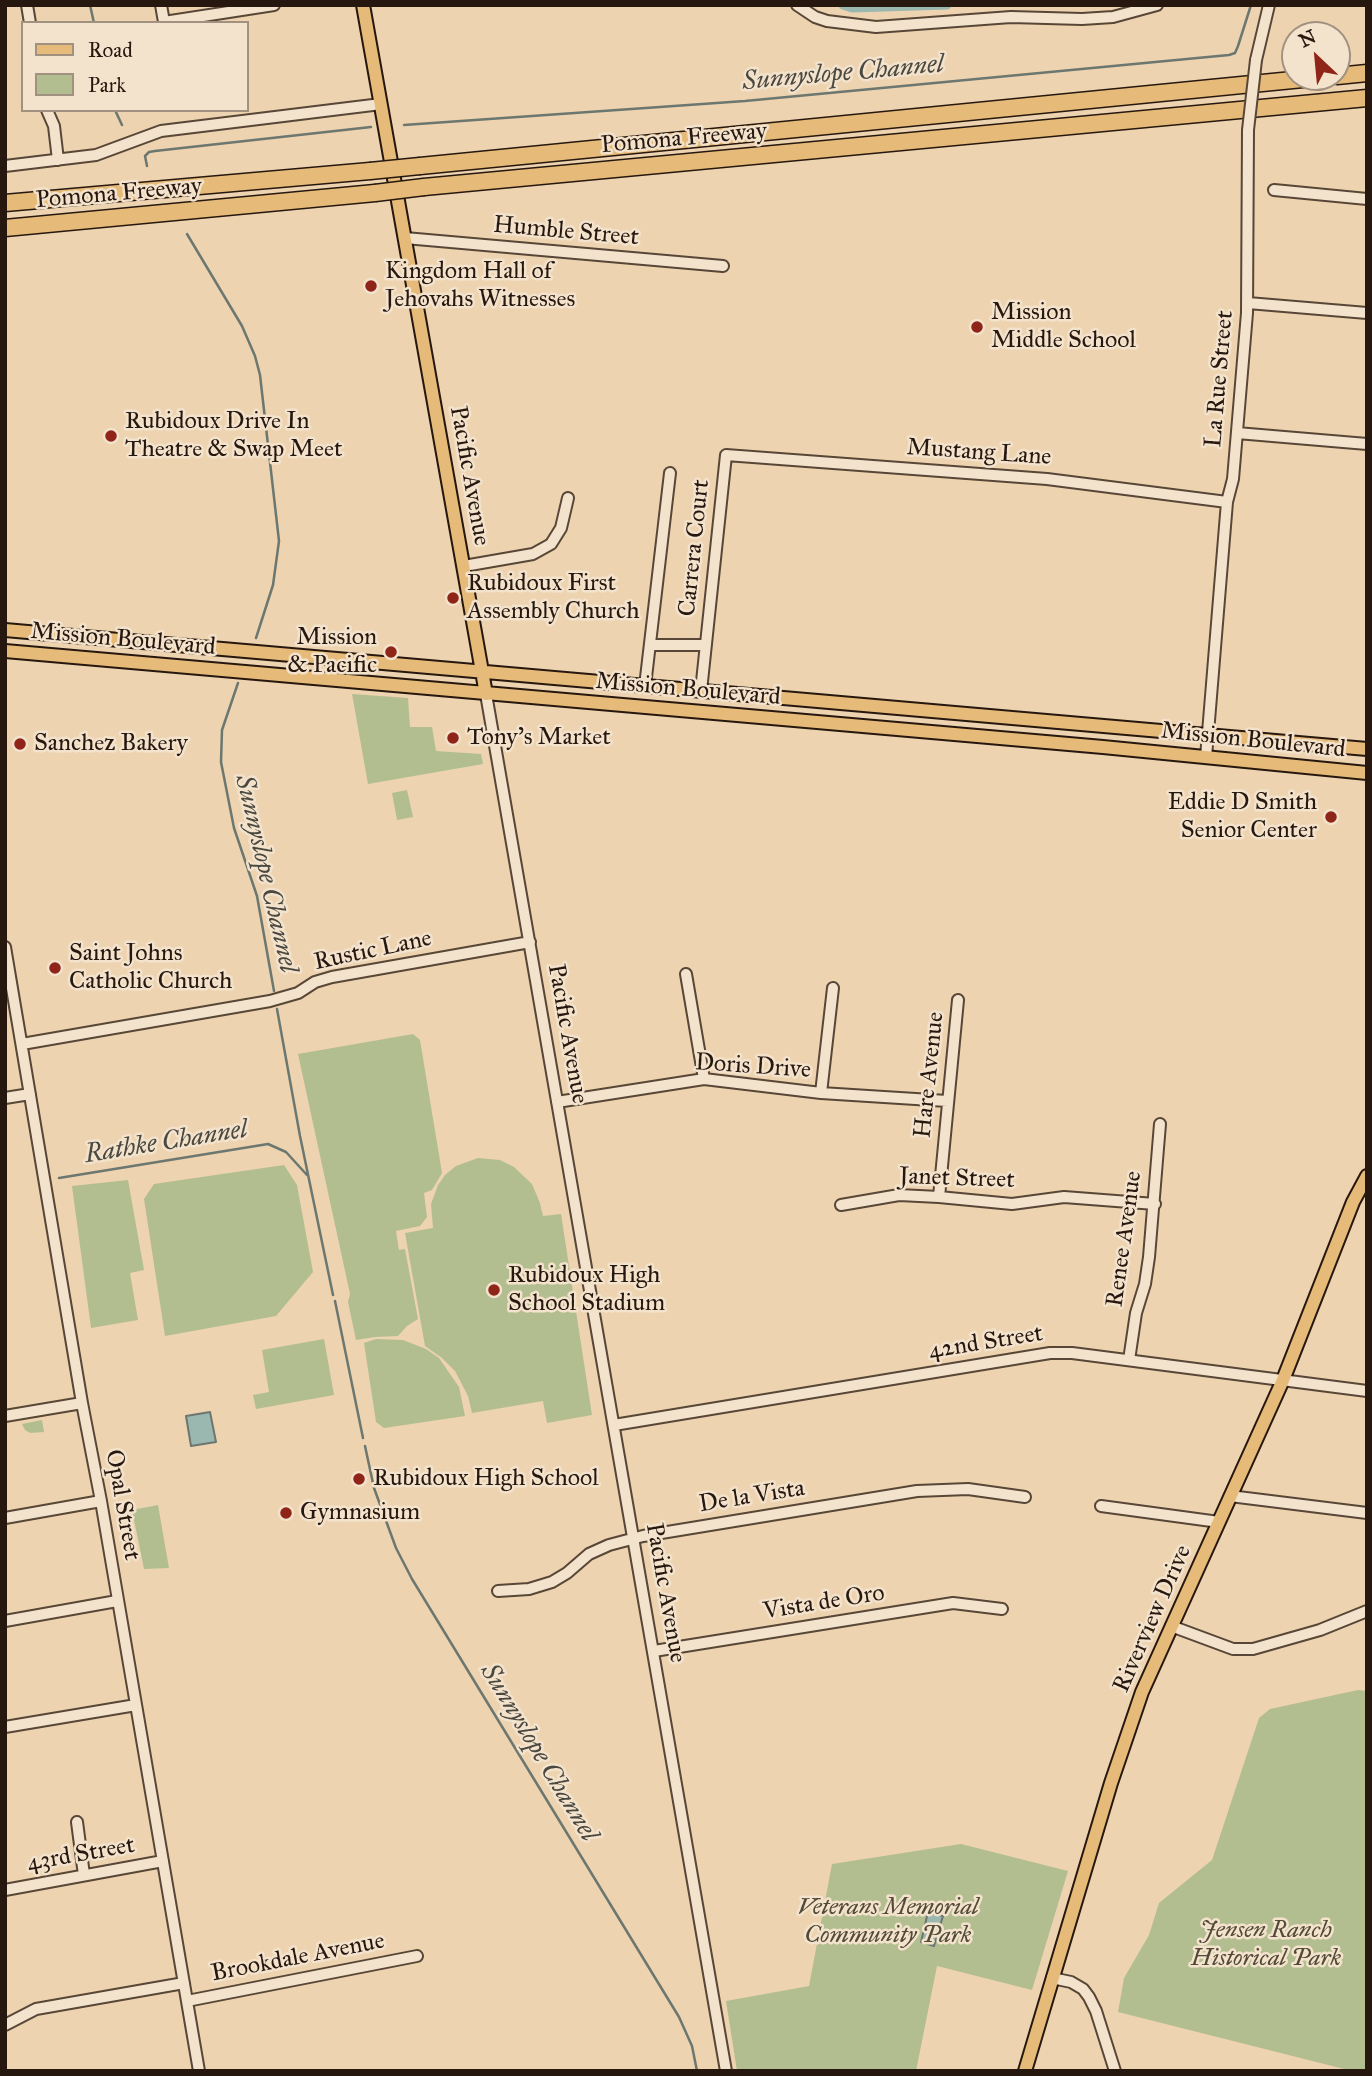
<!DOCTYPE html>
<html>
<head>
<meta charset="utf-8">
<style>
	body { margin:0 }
	#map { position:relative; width:1372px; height:2076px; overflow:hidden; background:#edd3b0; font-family:"IM FELL Great Primer",serif }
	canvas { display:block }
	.frame { position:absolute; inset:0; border:7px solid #27180f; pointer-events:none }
	.legend { position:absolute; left:21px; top:21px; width:228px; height:91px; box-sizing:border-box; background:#f3e2cc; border:2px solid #a19180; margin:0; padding:9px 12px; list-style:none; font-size:21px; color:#27180f }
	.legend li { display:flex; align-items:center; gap:14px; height:35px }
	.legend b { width:35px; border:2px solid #a19180 }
	.north { position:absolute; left:1281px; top:21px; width:70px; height:70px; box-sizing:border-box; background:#f3e2cc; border:2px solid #a19180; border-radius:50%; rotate:334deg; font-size:19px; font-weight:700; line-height:28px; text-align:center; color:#27180f }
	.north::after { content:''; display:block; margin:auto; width:24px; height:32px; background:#8f2418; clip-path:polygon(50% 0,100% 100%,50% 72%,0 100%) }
</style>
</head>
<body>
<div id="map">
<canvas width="1372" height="2076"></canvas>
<div class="frame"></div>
<ul class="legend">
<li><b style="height:9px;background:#e6ba78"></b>Road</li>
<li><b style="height:19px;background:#b3be90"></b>Park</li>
</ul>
<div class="north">N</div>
</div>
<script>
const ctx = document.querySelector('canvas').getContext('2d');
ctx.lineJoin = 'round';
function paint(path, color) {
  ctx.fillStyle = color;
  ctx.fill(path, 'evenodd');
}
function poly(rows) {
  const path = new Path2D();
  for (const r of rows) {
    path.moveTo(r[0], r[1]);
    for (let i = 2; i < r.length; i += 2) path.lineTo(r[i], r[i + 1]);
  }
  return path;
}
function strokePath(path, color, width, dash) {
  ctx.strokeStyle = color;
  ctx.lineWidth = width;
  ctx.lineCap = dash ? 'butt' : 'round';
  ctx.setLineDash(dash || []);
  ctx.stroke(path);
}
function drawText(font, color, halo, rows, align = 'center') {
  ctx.font = font + ' "IM FELL Great Primer",serif';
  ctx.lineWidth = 5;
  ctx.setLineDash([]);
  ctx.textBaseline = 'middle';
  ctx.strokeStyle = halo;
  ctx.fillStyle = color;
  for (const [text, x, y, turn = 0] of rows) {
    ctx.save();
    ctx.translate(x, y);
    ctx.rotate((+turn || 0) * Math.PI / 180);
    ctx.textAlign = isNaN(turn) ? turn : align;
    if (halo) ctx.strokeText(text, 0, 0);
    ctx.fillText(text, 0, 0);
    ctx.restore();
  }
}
const green = poly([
	[352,694,408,698,410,727,432,727,436,751,481,754,483,764,368,784],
	[407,790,413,817,397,820,392,793],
	[413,1034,420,1040,442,1173,432,1190,424,1193,427,1217,420,1226,396,1231,399,1250,405,1249,418,1319,407,1326,398,1336,375,1337,356,1340,348,1302,350,1294,298,1054],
	[478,1158,500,1160,514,1167,532,1184,540,1203,543,1216,561,1214,592,1415,547,1423,543,1401,472,1413,468,1396,455,1371,442,1358,425,1346,405,1233,433,1228,431,1204,438,1185,445,1175,456,1166],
	[284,1165,297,1185,313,1272,276,1316,165,1336,144,1199,154,1184],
	[128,1180,144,1270,130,1273,138,1320,91,1328,72,1186],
	[324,1339,334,1395,256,1409,253,1395,269,1392,262,1350],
	[376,1339,403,1340,426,1349,439,1358,459,1387,465,1416,384,1428,376,1422,364,1343],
	[42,1420,44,1432,30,1433,25,1430,22,1424],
	[158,1505,169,1568,144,1569,132,1510],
	[1358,1690,1367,1691,1367,2071,1352,2071,1118,2012,1124,1978,1149,1935,1159,1903,1212,1860,1259,1718,1270,1709],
	[961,1844,1068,1871,1032,1990,937,1966,916,2071,737,2071,726,2001,809,1986,832,1864]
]);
const water = poly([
	[210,1412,216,1442,191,1446,186,1416,210,1412],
	[928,1912,943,1916,934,1946,921,1942,928,1912]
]);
const stream = poly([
	[90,5,94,23],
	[115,110,122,125],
	[404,125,745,101,1229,55,1235,53,1238,46,1251,5],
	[147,166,145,156,149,152,155,151,371,127],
	[187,234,242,326,255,356,260,375,279,541,273,585,256,638],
	[238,683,222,730,221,762,234,828,257,896,274,991],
	[277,1009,300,1136,333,1295],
	[59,1178,268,1144,286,1152,307,1175],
	[335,1301,363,1438],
	[365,1446,374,1488,396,1548,412,1579,679,2017,692,2046,697,2071]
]);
const canal = poly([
	[843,5,852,8,947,5]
]);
const minor = poly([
	[27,5,30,23],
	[161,5,164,22,274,5],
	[797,5,815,17,827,21,876,27,1011,17,1082,19,1113,17,1157,5],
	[1256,60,1269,5],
	[47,110,54,126,58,160],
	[5,166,96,155,161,131,381,104],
	[1274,190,1367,199],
	[405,238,723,266],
	[1248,303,1367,313],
	[1237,433,1367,444],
	[464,566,533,554,551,544,561,528,568,498],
	[651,645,706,645],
	[645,686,670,473],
	[701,691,726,455,1047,479,1227,502],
	[486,694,726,2071],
	[1206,757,1227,502,1233,479,1247,313,1248,130],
	[5,947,82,1403,101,1501,199,2071],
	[686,974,704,1079],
	[22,1044,270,1001,298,993,315,982,332,977,530,942],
	[821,1093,833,988],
	[5,1098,30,1094],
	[557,1102,704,1079,821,1093,947,1101],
	[939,1197,958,1000],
	[841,1205,899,1195,939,1197,1012,1204,1064,1197,1155,1204],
	[1129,1360,1136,1313,1145,1284,1149,1257,1160,1124],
	[5,1416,82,1403],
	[614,1425,1050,1353,1072,1353,1367,1391],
	[1230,1496,1367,1513],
	[1101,1506,1219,1522],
	[5,1518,101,1501],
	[498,1591,529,1589,552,1582,567,1573,589,1554,609,1545,643,1536,917,1491,968,1489,1025,1497],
	[5,1621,117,1601],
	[1171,1626,1233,1649,1253,1649,1320,1630,1367,1611],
	[654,1651,953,1603,1002,1609],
	[5,1727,136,1705],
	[77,1822,84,1875],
	[5,1890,163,1861],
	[1052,1978,1071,1982,1083,1989,1089,1997,1096,2011,1115,2071],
	[187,2001,417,1956],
	[5,2025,36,2009,184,1983]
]);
const major = poly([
	[363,5,486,694],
	[5,630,1367,749],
	[5,651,1103,747,1367,773],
	[1025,2071,1111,1783,1142,1692,1283,1380,1353,1202,1367,1176]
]);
const highway = poly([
	[1337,76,1367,73],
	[420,166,1323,77],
	[424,187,1367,98],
	[5,203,370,171],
	[5,228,375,193]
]);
const minorBridge = poly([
	[1248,130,1256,60]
]);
const highwayBridge = poly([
	[370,171,420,166],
	[375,193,424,187]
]);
const markers = [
	[371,286,7,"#8f2418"],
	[977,327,7,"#8f2418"],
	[111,436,7,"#8f2418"],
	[453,598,7,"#8f2418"],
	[391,652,7,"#8f2418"],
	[453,738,7,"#8f2418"],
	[20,744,7,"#8f2418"],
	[1331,817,7,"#8f2418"],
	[55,968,7,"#8f2418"],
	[494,1290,7,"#8f2418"],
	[359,1479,7,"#8f2418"],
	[286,1513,7,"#8f2418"]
];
const streetNames = [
	["Pomona Freeway",684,139,-5],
	["Pomona Freeway",119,194,-5],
	["Humble Street",566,232,5],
	["La Rue Street",1220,379,-85],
	["Mustang Lane",979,453,4],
	["Pacific Avenue",469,476,80],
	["Carrera Court",695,548,-84],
	["Mission Boulevard",123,640,5],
	["Mission Boulevard",688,690,5],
	["Mission Boulevard",1253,741,6],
	["Rustic Lane",373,951,-12],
	["Pacific Avenue",567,1034,80],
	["Doris Drive",753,1067,4],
	["Hare Avenue",930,1075,-84],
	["Janet Street",957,1179,2],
	["Renee Avenue",1125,1239,-82],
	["42nd Street",986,1343,-9],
	["De la Vista",752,1497,-9],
	["Opal Street",122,1505,80],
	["Pacific Avenue",665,1593,80],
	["Vista de Oro",824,1603,-9],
	["Riverview Drive",1153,1619,-66],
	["43rd Street",81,1855,-10],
	["Brookdale Avenue",298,1958,-11]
];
const poiNames = [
	["Kingdom Hall of",385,272],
	["Jehovahs Witnesses",385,300],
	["Mission",991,313],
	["Middle School",991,341],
	["Rubidoux Drive In",125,422],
	["Theatre & Swap Meet",125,450],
	["Rubidoux First",467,584],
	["Assembly Church",467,612],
	["Mission",377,638,"right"],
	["& Pacific",377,666,"right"],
	["Tony's Market",467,738],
	["Sanchez Bakery",34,744],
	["Eddie D Smith",1317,803,"right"],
	["Senior Center",1317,831,"right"],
	["Saint Johns",69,954],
	["Catholic Church",69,982],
	["Rubidoux High",508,1276],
	["School Stadium",508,1304],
	["Rubidoux High School",373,1479],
	["Gymnasium",300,1513]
];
const parkNames = [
	["Veterans Memorial",888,1908],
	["Community Park",888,1936],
	["Jensen Ranch",1266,1931],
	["Historical Park",1266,1959]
];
const waterNames = [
	["Sunnyslope Channel",843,74,-5],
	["Sunnyslope Channel",265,874,77],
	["Rathke Channel",166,1143,-9],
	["Sunnyslope Channel",538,1753,59]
];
paint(green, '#b3be90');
paint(water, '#9ab7b0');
strokePath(water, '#6c7770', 2);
strokePath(stream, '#6c7770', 2.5);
strokePath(canal, '#9ab7b0', 9);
strokePath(minor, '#584737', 14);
strokePath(major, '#27180f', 16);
strokePath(highway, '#27180f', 19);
strokePath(minor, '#f3e2cc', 10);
strokePath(major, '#e6ba78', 12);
strokePath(highway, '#e6ba78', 16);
strokePath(minorBridge, '#584737', 14, []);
strokePath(highwayBridge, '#27180f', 19, []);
strokePath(minorBridge, '#f3e2cc', 10);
strokePath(highwayBridge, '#e6ba78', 16);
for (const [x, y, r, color] of markers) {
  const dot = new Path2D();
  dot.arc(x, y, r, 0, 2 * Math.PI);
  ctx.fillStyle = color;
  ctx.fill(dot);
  strokePath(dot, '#f3e2cc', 2.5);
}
drawText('24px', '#27180f', '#f3e2cc', streetNames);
drawText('24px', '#27180f', '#f3e2cc', poiNames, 'left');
drawText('italic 24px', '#514a36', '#f3e2cc', parkNames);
drawText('italic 26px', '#4a483f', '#f3e2cc', waterNames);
</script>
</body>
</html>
